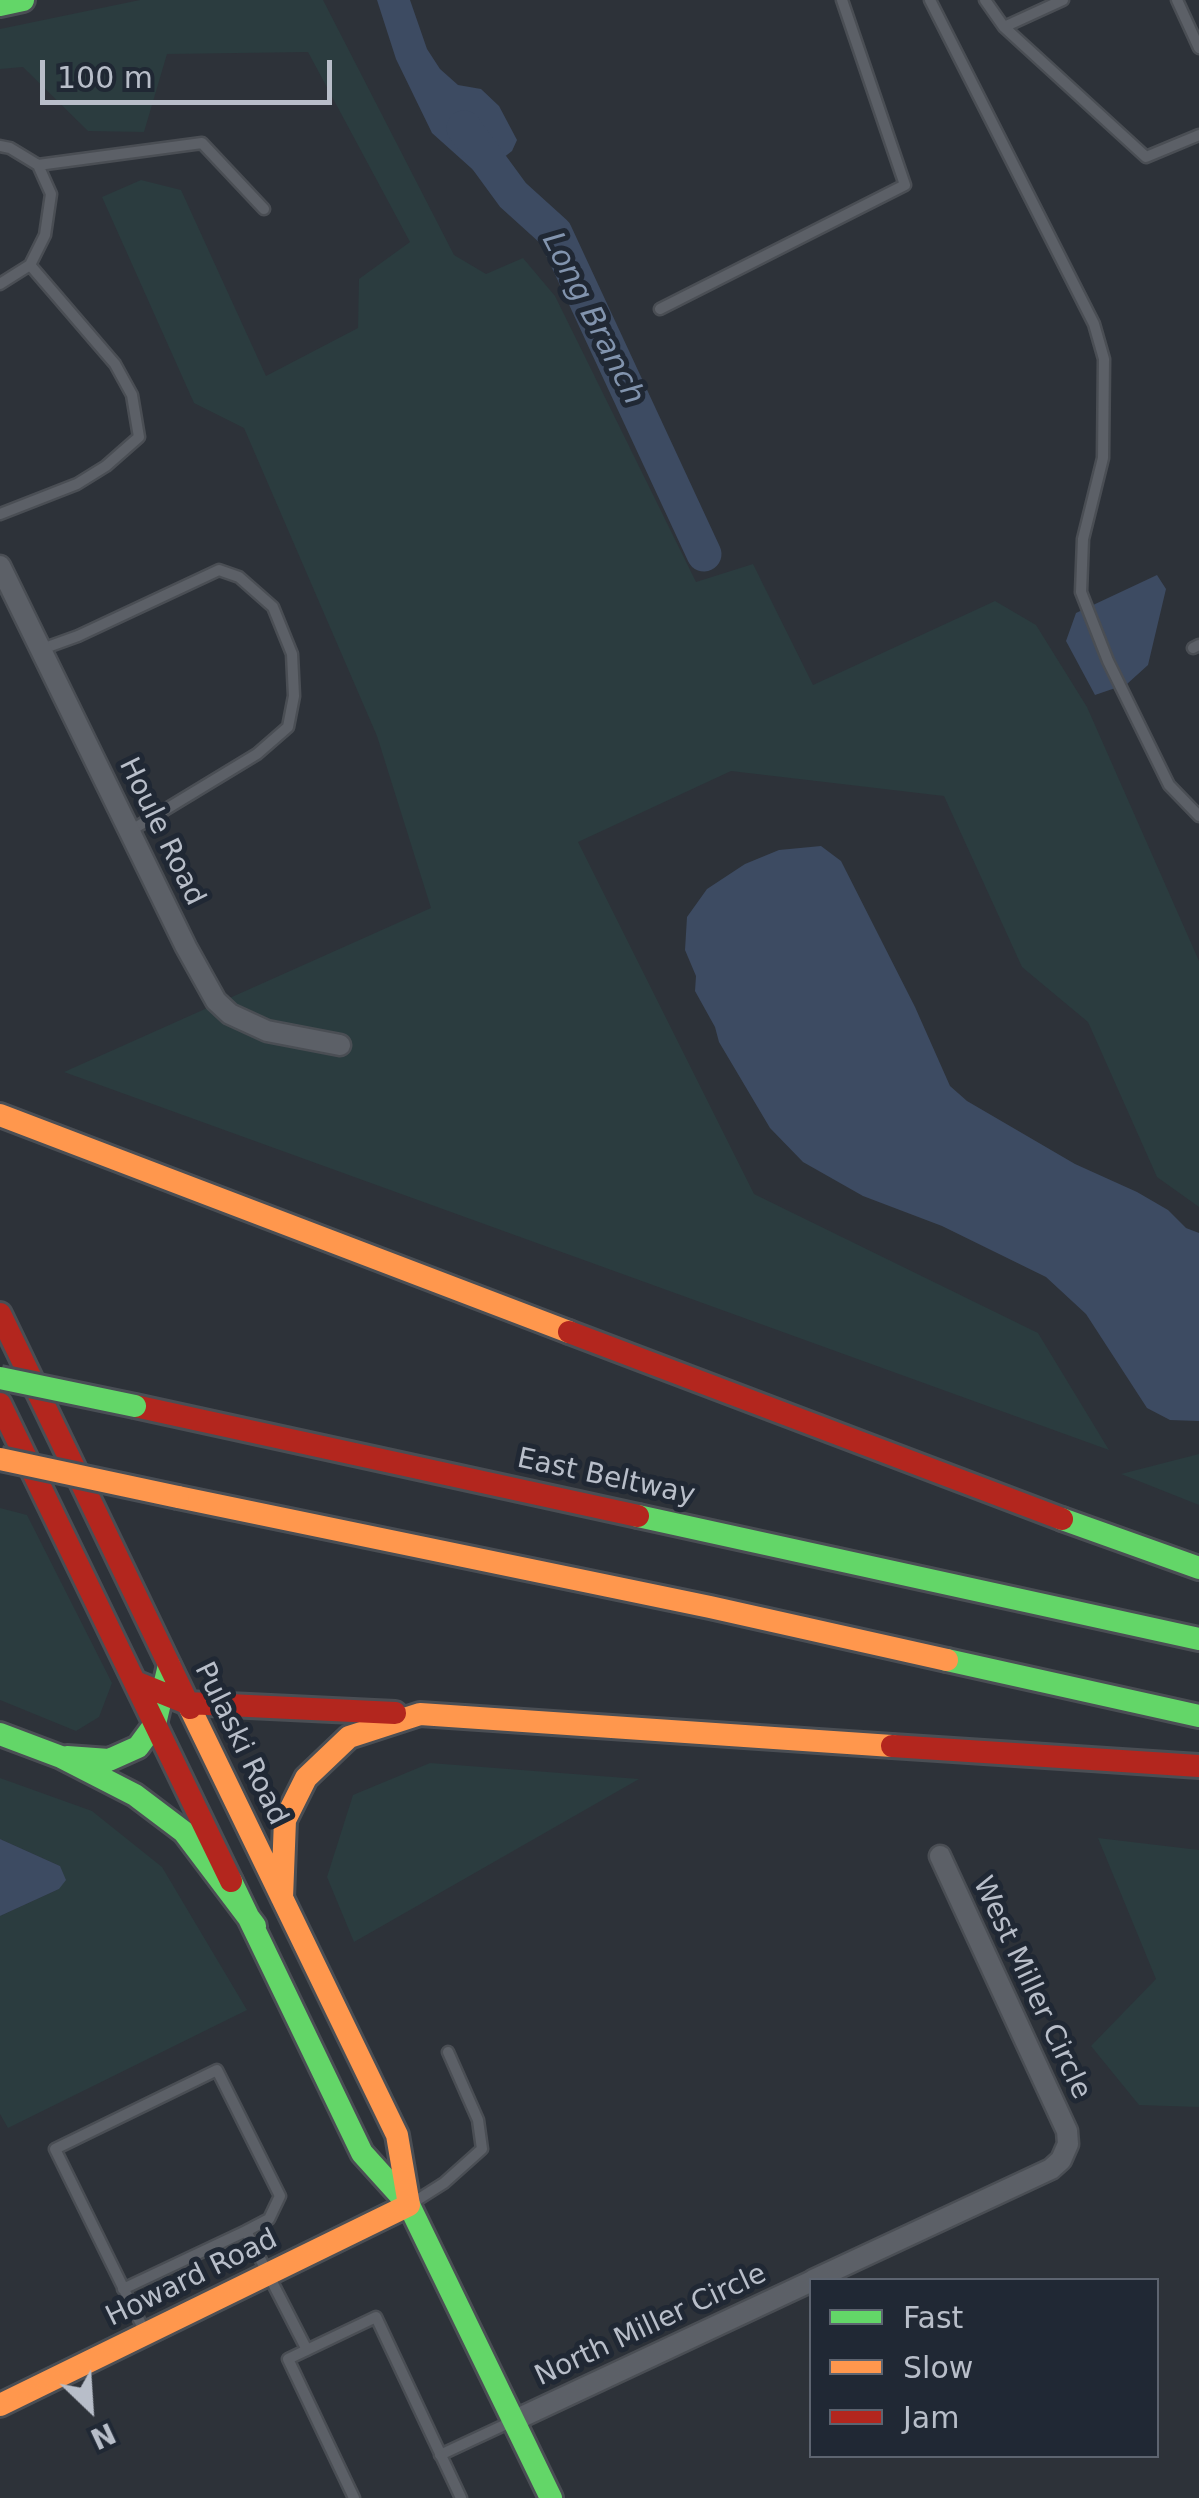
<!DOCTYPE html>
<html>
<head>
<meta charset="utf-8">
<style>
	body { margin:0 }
	#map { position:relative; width:1199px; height:2498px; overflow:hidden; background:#2d3239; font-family:"DejaVu Sans",sans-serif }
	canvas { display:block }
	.legend { position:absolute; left:809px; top:2278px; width:350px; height:180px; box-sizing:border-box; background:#202834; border:2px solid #5d6470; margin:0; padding:12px 18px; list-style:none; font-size:30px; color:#b8bec9 }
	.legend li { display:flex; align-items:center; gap:20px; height:50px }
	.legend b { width:50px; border:2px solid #5d6470 }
	.north { position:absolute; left:40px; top:2358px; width:100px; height:100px; -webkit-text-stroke:8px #202834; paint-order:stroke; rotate:155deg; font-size:28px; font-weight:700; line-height:40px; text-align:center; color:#b8bec9 }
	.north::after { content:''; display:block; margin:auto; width:35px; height:45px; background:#b8bec9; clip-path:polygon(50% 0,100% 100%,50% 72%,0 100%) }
	.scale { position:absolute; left:40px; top:60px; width:292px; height:45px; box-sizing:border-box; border:5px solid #b8bec9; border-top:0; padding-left:12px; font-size:30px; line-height:35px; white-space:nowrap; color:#b8bec9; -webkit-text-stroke:8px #202834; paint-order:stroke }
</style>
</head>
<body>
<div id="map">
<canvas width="1199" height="2498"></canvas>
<ul class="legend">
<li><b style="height:12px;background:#63d668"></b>Fast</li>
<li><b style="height:12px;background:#ff974d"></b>Slow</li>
<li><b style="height:12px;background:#b3261e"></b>Jam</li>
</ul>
<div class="north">N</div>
<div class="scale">100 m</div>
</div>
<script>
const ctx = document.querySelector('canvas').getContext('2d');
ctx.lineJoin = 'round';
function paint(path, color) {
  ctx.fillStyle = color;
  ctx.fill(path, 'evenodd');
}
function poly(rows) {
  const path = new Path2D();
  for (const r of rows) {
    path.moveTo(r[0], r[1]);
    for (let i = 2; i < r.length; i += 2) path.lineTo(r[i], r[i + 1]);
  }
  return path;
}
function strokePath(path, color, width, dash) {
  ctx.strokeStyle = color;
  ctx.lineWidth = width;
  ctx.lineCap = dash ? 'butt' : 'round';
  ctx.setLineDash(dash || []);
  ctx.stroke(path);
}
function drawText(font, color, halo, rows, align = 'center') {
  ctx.font = font + ' "DejaVu Sans",sans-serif';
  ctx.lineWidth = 10;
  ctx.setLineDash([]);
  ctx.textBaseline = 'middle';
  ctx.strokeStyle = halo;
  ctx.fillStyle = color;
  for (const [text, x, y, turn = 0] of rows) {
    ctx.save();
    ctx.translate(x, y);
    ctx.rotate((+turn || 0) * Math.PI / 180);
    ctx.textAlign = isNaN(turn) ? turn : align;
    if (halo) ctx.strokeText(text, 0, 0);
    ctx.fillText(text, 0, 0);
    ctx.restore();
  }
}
const green = poly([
	[140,0,323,0,454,255,486,274,523,258,555,296,696,582,753,564,813,685,995,601,1036,625,1087,707,1199,961,1199,1207,1157,1177,1088,1022,1022,967,944,796,731,771,578,842,754,1194,1038,1333,1109,1450,64,1072,431,908,377,736,244,428,194,403,102,197,141,180,181,190,266,376,358,328,359,279,410,242,308,52,167,54,144,132,88,131,23,67,0,69,0,29],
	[1199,1454,1199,1505,1121,1474],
	[0,1508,27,1515,112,1683,99,1717,76,1731,0,1700],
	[430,1763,639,1779,354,1942,327,1877,353,1795],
	[0,1778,92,1811,162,1867,247,2010,8,2128,0,2114,0,1916,59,1889,60,1866,0,1839],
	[1098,1838,1199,1850,1199,2107,1139,2105,1091,2046,1156,1979]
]);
const water = poly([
	[377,0,410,0,427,49,440,69,458,85,481,89,499,106,517,140,512,151,480,176,432,133,396,59],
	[1157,575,1166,589,1148,665,1127,684,1095,695,1066,641,1076,613],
	[821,846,841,861,915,1007,950,1086,967,1101,1075,1164,1137,1192,1168,1210,1186,1228,1199,1233,1199,1421,1170,1420,1147,1408,1086,1314,1046,1277,942,1226,863,1196,803,1162,770,1128,719,1042,715,1027,695,991,696,976,685,950,687,917,707,889,745,864,779,850],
	[0,1839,60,1866,66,1880,59,1889,0,1916]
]);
const river = poly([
	[464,128,513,195,555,233,704,554]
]);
const lane = poly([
	[930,0,1094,324,1104,359,1103,458,1083,539,1081,592,1108,661,1169,785,1199,816],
	[985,0,1004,27,1146,157,1199,135],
	[1177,0,1199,48],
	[1004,27,1063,0],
	[0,146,10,148,38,165,51,194,45,235,30,265,0,284],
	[38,165,202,143,264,209],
	[660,309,905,185,842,0],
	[0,514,77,484,106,466,139,437,132,395,115,364,30,265],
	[1193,648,1199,645],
	[42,649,78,636,219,570,239,577,273,607,292,654,294,696,288,727,257,754,130,831],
	[414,2202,444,2183,482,2149,478,2120,448,2052],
	[123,2289,246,2231],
	[144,2330,55,2149,217,2070,280,2196,269,2219,246,2231,307,2350],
	[440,2455,513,2421],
	[354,2498,288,2359,376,2317,461,2498]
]);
const street = poly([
	[0,566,186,947,216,1001,230,1014,267,1031,340,1045],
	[813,2280,1051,2169,1061,2160,1068,2144,1067,2131,940,1856],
	[513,2421,812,2281]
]);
const fast = poly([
	[0,5,23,0],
	[638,1516,1199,1639],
	[1062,1519,1199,1568],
	[947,1660,1199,1716],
	[0,1734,61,1757,135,1795,184,1832,255,1926],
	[67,1757,109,1760,138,1747,155,1724,169,1665],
	[231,1881,362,2153,409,2205,551,2498]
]);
const slow = poly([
	[0,1115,569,1332],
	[178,1497,710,1607,947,1660],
	[190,1708,397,2135,409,2205],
	[282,1898,285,1820,306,1778,349,1737,420,1714,892,1746],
	[0,2405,409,2205]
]);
const jam = poly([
	[0,1314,190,1708],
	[569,1332,1062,1519],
	[0,1404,231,1881],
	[135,1406,638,1516],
	[135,1682,187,1703,395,1713],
	[892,1746,1199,1766]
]);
const fastBridge = poly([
	[0,1378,135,1406]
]);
const slowBridge = poly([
	[0,1459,178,1497]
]);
const streetNames = [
	["Houle Road",161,832,64],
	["East Beltway",606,1478,12],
	["Pulaski Road",240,1744,64],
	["West Miller Circle",1031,1988,65],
	["Howard Road",192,2279,-26],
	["North Miller Circle",651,2326,-25]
];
const waterNames = [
	["Long Branch",592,319,63]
];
paint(green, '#2b3c3f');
paint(water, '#3d4b62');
strokePath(river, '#3d4b62', 35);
strokePath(lane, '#4a4e54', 15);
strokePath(street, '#4a4e54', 25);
strokePath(fast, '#4a4e54', 28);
strokePath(slow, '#4a4e54', 28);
strokePath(jam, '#4a4e54', 28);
strokePath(lane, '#5c6067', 10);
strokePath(street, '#5c6067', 20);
strokePath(fast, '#63d668', 22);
strokePath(slow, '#ff974d', 22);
strokePath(jam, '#b3261e', 22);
strokePath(fastBridge, '#494e55', 28, []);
strokePath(slowBridge, '#494e55', 28, []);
strokePath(fastBridge, '#63d668', 22);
strokePath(slowBridge, '#ff974d', 22);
drawText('28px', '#b8bec9', '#202834', streetNames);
drawText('italic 30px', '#8294ae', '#202834', waterNames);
</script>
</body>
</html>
